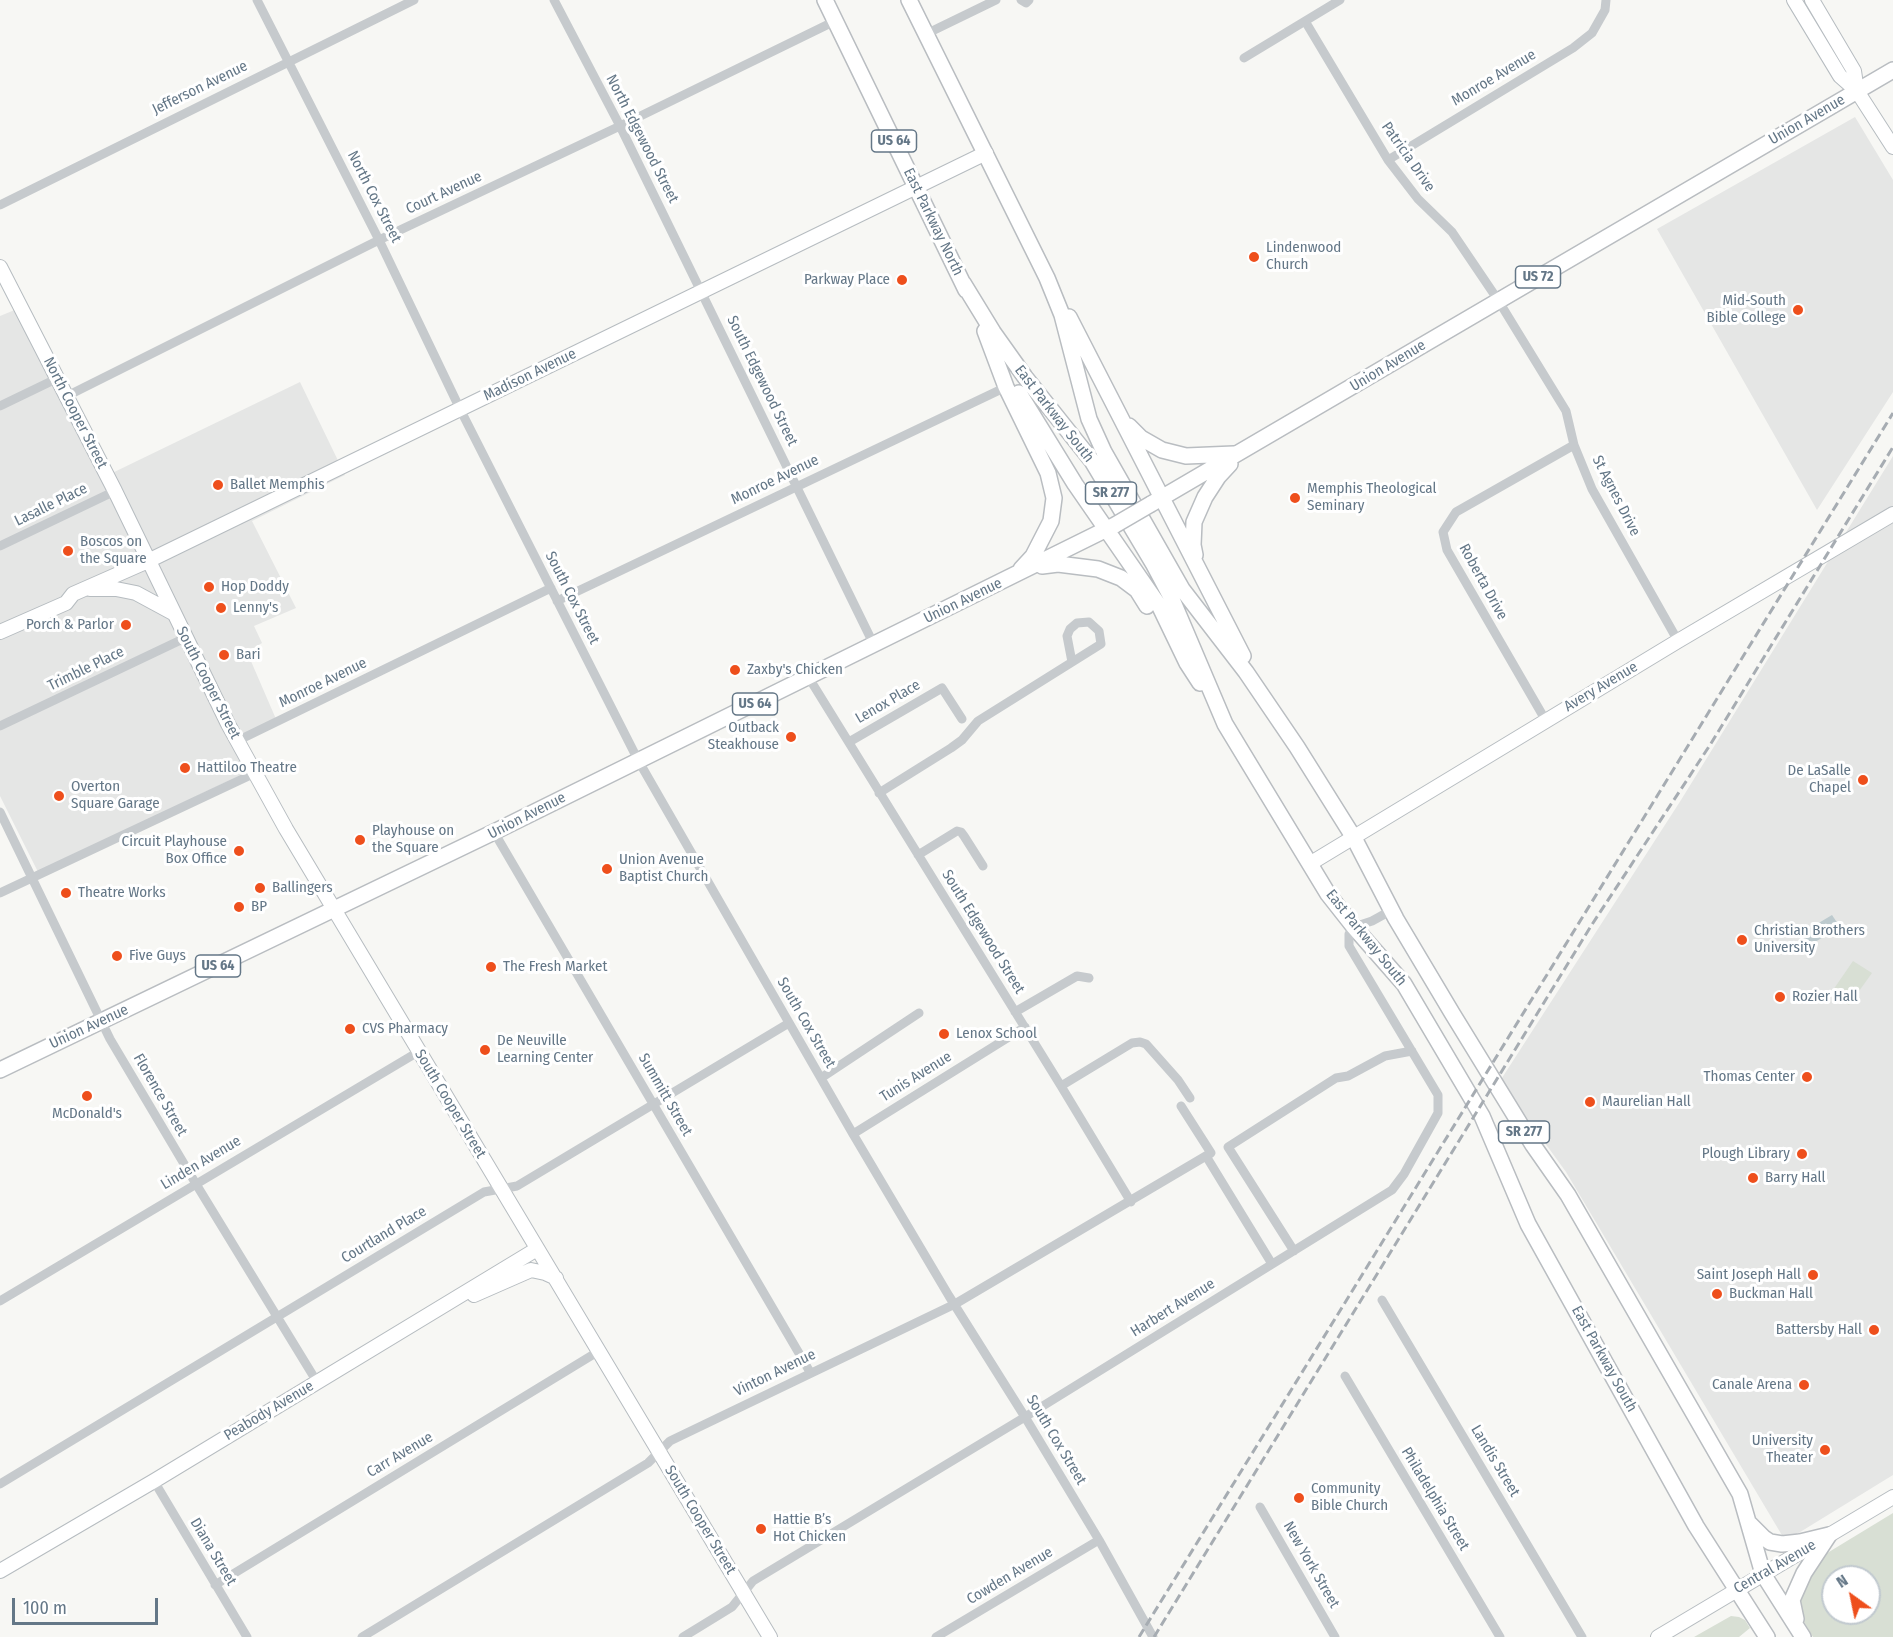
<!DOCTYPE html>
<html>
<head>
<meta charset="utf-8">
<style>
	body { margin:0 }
	#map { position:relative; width:1893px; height:1637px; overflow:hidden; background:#f7f7f4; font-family:"Fira Sans Condensed",sans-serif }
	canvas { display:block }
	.north { position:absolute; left:1821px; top:1565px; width:60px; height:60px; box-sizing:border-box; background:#fff; border:2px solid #c1c9cf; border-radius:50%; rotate:327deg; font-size:16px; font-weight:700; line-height:24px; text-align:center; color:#647787 }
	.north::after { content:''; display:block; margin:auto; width:21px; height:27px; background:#ee4f1c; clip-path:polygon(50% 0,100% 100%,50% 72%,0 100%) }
	.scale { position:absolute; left:12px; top:1598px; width:146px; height:27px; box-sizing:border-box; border:3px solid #647787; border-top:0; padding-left:8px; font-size:18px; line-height:21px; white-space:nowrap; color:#647787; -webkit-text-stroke:4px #fff; paint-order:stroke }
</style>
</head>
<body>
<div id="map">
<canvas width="1893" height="1637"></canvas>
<div class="north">N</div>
<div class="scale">100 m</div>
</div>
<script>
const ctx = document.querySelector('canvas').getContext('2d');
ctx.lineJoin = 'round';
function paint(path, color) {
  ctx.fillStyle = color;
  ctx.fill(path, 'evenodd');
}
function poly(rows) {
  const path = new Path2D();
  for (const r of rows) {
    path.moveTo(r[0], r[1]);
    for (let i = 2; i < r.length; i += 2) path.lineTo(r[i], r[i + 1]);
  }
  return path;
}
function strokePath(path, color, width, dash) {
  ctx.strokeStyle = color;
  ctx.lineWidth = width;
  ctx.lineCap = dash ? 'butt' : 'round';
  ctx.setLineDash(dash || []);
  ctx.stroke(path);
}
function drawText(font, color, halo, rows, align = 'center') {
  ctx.font = font + ' "Fira Sans Condensed",sans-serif';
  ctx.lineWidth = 6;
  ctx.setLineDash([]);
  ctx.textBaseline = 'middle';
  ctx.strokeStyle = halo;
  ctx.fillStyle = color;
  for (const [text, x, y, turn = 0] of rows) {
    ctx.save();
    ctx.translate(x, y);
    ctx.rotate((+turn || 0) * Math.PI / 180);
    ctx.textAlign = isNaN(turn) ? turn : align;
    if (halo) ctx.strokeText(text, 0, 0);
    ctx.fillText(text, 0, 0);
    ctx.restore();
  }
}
const built = poly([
	[1855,117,1893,180,1893,392,1817,510,1657,229],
	[22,307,106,476,300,382,345,475,252,521,296,608,254,626,262,643,247,652,276,719,234,739,249,771,38,872,0,796,0,316],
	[1893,456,1893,1475,1792,1537,1783,1537,1566,1172,1500,1081,1681,800]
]);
const green = poly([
	[1853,961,1872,973,1849,1005,1831,993],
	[1893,1513,1893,1637,1813,1637,1795,1607,1819,1558],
	[1833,1577,1869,1577,1869,1613,1833,1613],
	[1731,1616,1739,1617,1745,1620,1750,1628,1739,1637,1694,1637]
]);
const water = poly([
	[1832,915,1840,927,1810,945,1802,933]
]);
const street = poly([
	[257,0,379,240,460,409,638,760,853,1134,949,1296,1025,1417,1099,1540,1153,1637],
	[554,0,620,126,874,645],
	[1021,0,1026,3,1029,0],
	[1305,21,1388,160,1418,199,1452,232,1498,300,1566,411,1574,445,1592,489,1678,641],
	[926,34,996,0],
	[1244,58,1340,0],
	[1388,160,1573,48,1592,33,1605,10,1606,0],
	[0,205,414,0],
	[67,396,379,240,620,126,835,21],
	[0,406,58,378],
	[0,546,115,491],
	[557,601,1006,387],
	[809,678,1061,1086,1131,1202],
	[1546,721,1447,550,1443,532,1456,512,1574,445],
	[0,726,185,638],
	[237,741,551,588],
	[849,742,942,688,962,719],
	[879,793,951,748,962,740,978,721,1101,644,1099,631,1089,622,1077,623,1070,629,1067,636,1072,662],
	[0,812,110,1039,196,1184,317,1382],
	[494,832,810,1372],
	[918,855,957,831,961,832,964,836,983,866],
	[0,893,255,773],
	[1015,1012,1077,976,1089,978],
	[821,1078,919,1013],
	[1061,1086,1132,1043,1140,1042,1146,1044,1178,1080,1190,1098],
	[853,1134,1025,1027],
	[1206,1156,1272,1264],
	[1294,1251,1228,1147,1336,1078,1348,1076,1385,1056,1412,1051],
	[1382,1300,1582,1637],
	[0,1301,418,1052],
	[1345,1376,1500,1637],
	[154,1481,247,1637],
	[0,1484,484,1192,517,1186,789,1023],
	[1260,1507,1335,1637],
	[215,1585,599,1351],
	[362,1637,648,1463,670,1441,955,1304,1211,1153,1181,1106],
	[683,1637,732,1607,753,1581,1025,1417,1392,1190,1404,1174,1438,1113,1438,1095,1349,946,1349,934,1354,927,1372,921,1392,910],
	[936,1637,1099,1540]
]);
const secondary = poly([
	[1794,0,1840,76,1857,91,1893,147],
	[1812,0,1854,71,1857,91],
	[0,267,115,491,228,724,286,829,770,1637],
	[90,589,116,589,136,593,173,613],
	[0,632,66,603,73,594,148,561,986,153],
	[1311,863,1678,641,1893,514],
	[474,1295,531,1270,545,1273,556,1278],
	[0,1571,154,1481,537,1249],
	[1658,1637,1893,1497]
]);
const primary = poly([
	[825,0,966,290],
	[909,0,1047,278,1062,315,1089,419,1104,452,1182,589,1246,672,1297,747,1354,838,1396,919,1452,1013,1533,1145,1568,1195,1740,1494,1763,1574,1803,1637],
	[963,283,993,332,1025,377,1092,461,1154,565,1171,597,1225,724,1328,894,1354,927,1404,984,1482,1116,1528,1224,1696,1526,1767,1637],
	[1069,317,1243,656],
	[985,331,1006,387,1048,473,1054,498,1051,521,1033,556,1021,569],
	[1019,393,1075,484,1160,607,1187,663,1200,683],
	[1129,426,1141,438,1162,450,1186,456,1234,454],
	[1151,504,1893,70],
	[1195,555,1193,545,1194,522,1205,497,1218,477,1230,464],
	[1042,566,1058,564,1098,569,1121,578,1137,590,1147,606],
	[0,1070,494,832,1115,525],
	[1750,1524,1764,1538,1770,1542,1782,1544,1800,1542,1829,1535],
	[1796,1619,1792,1600,1804,1573,1829,1535]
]);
const rail = poly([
	[1139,1637,1893,413],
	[1154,1637,1591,926,1710,745,1893,447]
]);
const primaryBridge = poly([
	[1115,525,1151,504]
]);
const markers = [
	[1254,257,6,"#ee4f1c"],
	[902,280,6,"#ee4f1c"],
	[1798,310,6,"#ee4f1c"],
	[218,485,6,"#ee4f1c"],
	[1295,498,6,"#ee4f1c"],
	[68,551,6,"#ee4f1c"],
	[209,587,6,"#ee4f1c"],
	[221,608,6,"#ee4f1c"],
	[126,625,6,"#ee4f1c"],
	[224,655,6,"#ee4f1c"],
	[735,670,6,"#ee4f1c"],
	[791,737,6,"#ee4f1c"],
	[185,768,6,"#ee4f1c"],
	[1863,780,6,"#ee4f1c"],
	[59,796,6,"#ee4f1c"],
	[360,840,6,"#ee4f1c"],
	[239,851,6,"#ee4f1c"],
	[607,869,6,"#ee4f1c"],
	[260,888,6,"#ee4f1c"],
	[66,893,6,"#ee4f1c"],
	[239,907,6,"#ee4f1c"],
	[1742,940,6,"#ee4f1c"],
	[117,956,6,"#ee4f1c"],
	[491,967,6,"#ee4f1c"],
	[1780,997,6,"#ee4f1c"],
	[350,1029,6,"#ee4f1c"],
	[944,1034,6,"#ee4f1c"],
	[485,1050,6,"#ee4f1c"],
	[1807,1077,6,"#ee4f1c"],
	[87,1096,6,"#ee4f1c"],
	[1590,1102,6,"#ee4f1c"],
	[1802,1154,6,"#ee4f1c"],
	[1753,1178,6,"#ee4f1c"],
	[1813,1275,6,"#ee4f1c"],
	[1717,1294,6,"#ee4f1c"],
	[1874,1330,6,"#ee4f1c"],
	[1804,1385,6,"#ee4f1c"],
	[1825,1450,6,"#ee4f1c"],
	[1299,1498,6,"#ee4f1c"],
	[761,1529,6,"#ee4f1c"]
];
const shields = [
	[894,141,45],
	[1538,277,45],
	[1111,493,51],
	[755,704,45],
	[218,966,45],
	[1524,1132,51]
];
const shieldNames = [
	["US 64",894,141],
	["US 72",1538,277],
	["SR 277",1111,493],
	["US 64",755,704],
	["US 64",218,966],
	["SR 277",1524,1132]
];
const streetNames = [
	["Monroe Avenue",1494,78,-31],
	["Jefferson Avenue",200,88,-26],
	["Union Avenue",1807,120,-30],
	["North Edgewood Street",642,139,63],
	["Patricia Drive",1408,157,55],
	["Court Avenue",444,193,-25],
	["North Cox Street",374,197,63],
	["East Parkway North",933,222,64],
	["Union Avenue",1388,366,-31],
	["Madison Avenue",530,375,-26],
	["South Edgewood Street",762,381,64],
	["North Cooper Street",75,413,63],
	["East Parkway South",1054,414,52],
	["Monroe Avenue",775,480,-26],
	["St Agnes Drive",1616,496,63],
	["Lasalle Place",51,505,-26],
	["Roberta Drive",1483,582,61],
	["South Cox Street",572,598,63],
	["Union Avenue",963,601,-26],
	["Trimble Place",86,669,-26],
	["South Cooper Street",208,683,63],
	["Monroe Avenue",323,683,-26],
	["Avery Avenue",1601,687,-31],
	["Lenox Place",888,702,-30],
	["Union Avenue",527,816,-27],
	["South Edgewood Street",983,932,58],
	["East Parkway South",1366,938,51],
	["South Cox Street",806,1023,60],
	["Union Avenue",89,1027,-25],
	["Tunis Avenue",916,1077,-32],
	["Florence Street",160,1095,60],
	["Summitt Street",665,1095,60],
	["South Cooper Street",450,1104,59],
	["Linden Avenue",201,1163,-31],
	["Courtland Place",384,1235,-31],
	["Harbert Avenue",1173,1308,-32],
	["East Parkway South",1604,1359,61],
	["Vinton Avenue",775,1373,-26],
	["Peabody Avenue",269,1411,-31],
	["South Cox Street",1056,1440,59],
	["Carr Avenue",400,1455,-31],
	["Landis Street",1495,1461,59],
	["Philadelphia Street",1435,1499,59],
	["South Cooper Street",700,1520,59],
	["Diana Street",213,1552,59],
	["New York Street",1311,1565,60],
	["Central Avenue",1775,1567,-30],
	["Cowden Avenue",1010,1576,-31]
];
const poiNames = [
	["Lindenwood",1266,248],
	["Church",1266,265],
	["Parkway Place",890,280,"right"],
	["Mid-South",1786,301,"right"],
	["Bible College",1786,318,"right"],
	["Ballet Memphis",230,485],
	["Memphis Theological",1307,489],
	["Seminary",1307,506],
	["Boscos on",80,542],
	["the Square",80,559],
	["Hop Doddy",221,587],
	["Lenny's",233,608],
	["Porch & Parlor",114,625,"right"],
	["Bari",236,655],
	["Zaxby's Chicken",747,670],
	["Outback",779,728,"right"],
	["Steakhouse",779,745,"right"],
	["Hattiloo Theatre",197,768],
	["De LaSalle",1851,771,"right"],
	["Chapel",1851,788,"right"],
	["Overton",71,787],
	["Square Garage",71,804],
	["Playhouse on",372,831],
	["the Square",372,848],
	["Circuit Playhouse",227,842,"right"],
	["Box Office",227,859,"right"],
	["Union Avenue",619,860],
	["Baptist Church",619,877],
	["Ballingers",272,888],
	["Theatre Works",78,893],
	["BP",251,907],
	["Christian Brothers",1754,931],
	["University",1754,948],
	["Five Guys",129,956],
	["The Fresh Market",503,967],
	["Rozier Hall",1792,997],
	["CVS Pharmacy",362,1029],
	["Lenox School",956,1034],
	["De Neuville",497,1041],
	["Learning Center",497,1058],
	["Thomas Center",1795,1077,"right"],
	["Maurelian Hall",1602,1102],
	["McDonald's",87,1114,"center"],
	["Plough Library",1790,1154,"right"],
	["Barry Hall",1765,1178],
	["Saint Joseph Hall",1801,1275,"right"],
	["Buckman Hall",1729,1294],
	["Battersby Hall",1862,1330,"right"],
	["Canale Arena",1792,1385,"right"],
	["University",1813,1441,"right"],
	["Theater",1813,1458,"right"],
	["Community",1311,1489],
	["Bible Church",1311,1506],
	["Hattie B’s",773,1520],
	["Hot Chicken",773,1537]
];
paint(built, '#e5e6e5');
paint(green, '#d8dfd4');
paint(water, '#bdcace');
strokePath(secondary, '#b6bcc0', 16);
strokePath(primary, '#b9bdc1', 18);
strokePath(street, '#c6cacd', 9);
strokePath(secondary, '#fff', 14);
strokePath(primary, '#fff', 15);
strokePath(rail, '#a6acb2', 3, [9, 4.5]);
strokePath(primaryBridge, '#b9bdc1', 18, []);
strokePath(primaryBridge, '#fff', 15);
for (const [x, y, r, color] of markers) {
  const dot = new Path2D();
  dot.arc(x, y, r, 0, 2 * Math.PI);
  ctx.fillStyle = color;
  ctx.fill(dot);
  strokePath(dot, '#fff', 2);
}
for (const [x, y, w] of shields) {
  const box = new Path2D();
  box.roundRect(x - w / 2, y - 11, w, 22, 4.5);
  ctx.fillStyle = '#fff';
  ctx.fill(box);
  strokePath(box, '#647787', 1.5);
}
drawText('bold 14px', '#647787', null, shieldNames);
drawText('15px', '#647787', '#fff', streetNames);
drawText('15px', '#647787', '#fff', poiNames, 'left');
</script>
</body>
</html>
